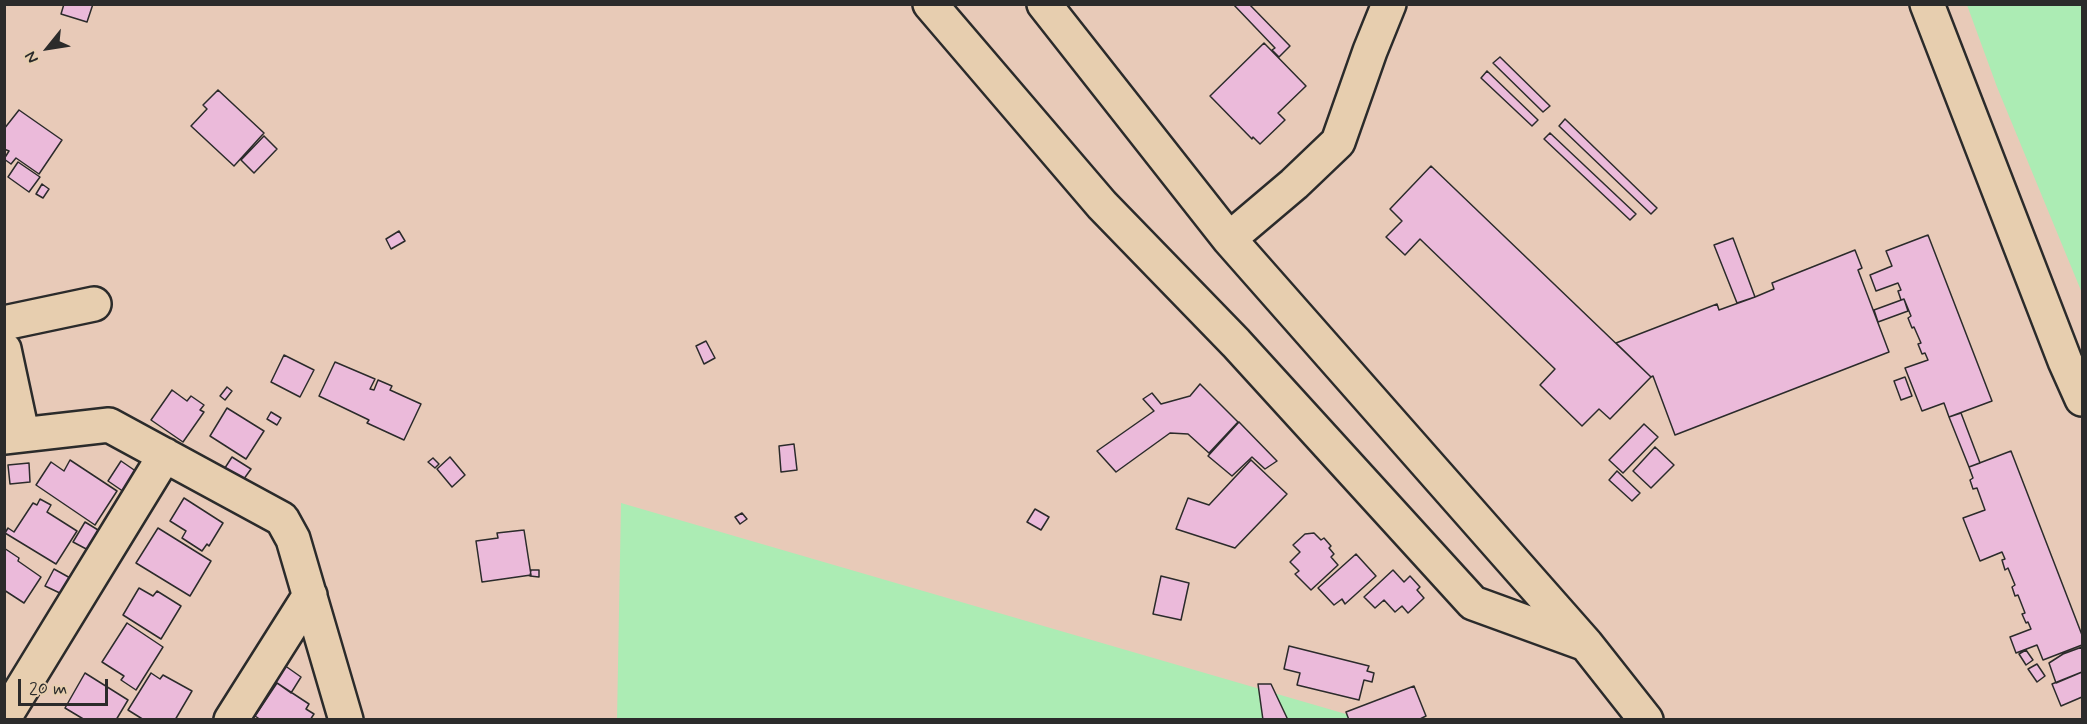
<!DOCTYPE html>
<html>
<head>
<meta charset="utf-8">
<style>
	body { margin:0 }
	#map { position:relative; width:2087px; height:724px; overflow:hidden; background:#e8cab8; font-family:Mynerve,sans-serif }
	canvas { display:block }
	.frame { position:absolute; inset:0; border:6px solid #2b2b2b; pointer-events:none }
	.north { position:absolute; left:18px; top:18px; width:60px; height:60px; -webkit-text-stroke:4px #e7ceaf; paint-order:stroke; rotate:240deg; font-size:16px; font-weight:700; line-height:24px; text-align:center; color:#2b2b2b }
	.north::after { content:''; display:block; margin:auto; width:21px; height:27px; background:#2b2b2b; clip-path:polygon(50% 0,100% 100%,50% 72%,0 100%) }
	.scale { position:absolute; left:18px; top:679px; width:90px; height:27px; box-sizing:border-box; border:3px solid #2b2b2b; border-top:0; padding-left:8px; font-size:18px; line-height:21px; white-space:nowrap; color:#2b2b2b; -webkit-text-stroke:4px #e7ceaf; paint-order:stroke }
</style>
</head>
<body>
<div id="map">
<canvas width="2087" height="724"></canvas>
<div class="frame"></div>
<div class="north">N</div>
<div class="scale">20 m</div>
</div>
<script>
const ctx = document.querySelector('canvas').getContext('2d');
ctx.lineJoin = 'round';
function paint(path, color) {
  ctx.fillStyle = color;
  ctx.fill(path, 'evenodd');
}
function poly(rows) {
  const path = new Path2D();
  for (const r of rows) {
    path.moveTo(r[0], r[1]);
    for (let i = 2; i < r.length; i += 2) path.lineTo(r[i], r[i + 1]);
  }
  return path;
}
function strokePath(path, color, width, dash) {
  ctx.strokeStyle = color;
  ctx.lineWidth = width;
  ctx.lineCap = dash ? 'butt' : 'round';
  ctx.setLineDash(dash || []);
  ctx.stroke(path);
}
const green = poly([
	[1967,5,2082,5,2082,293,1997,87],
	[621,503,1363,719,617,720]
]);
const building = poly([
	[64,4,93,4,87,22,61,14,64,4],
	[1233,4,1249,4,1290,46,1279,57,1272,50,1275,48,1233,4],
	[1264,43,1306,86,1278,113,1285,120,1260,144,1253,137,1252,139,1210,96,1264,43],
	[1500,57,1550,106,1543,112,1493,63,1500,57],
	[1487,71,1538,120,1532,126,1481,78,1487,71],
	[218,90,264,133,234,166,191,126,207,109,203,105,218,90],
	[19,110,62,140,39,174,16,158,11,164,4,159,9,151,4,149,4,129,19,110],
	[1565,119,1657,208,1651,214,1559,126,1565,119],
	[1550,133,1636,214,1630,220,1544,139,1550,133],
	[264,136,277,149,254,173,241,160,264,136],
	[18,162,40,177,29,192,8,177,18,162],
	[1431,166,1651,377,1610,419,1599,409,1582,426,1540,385,1555,369,1420,239,1405,255,1386,237,1402,221,1390,209,1431,166],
	[42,184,49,189,43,198,36,194,42,184],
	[399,231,405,241,391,249,386,239,399,231],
	[1928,235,1992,401,1949,417,1944,403,1922,411,1905,368,1928,360,1925,353,1922,354,1918,344,1921,343,1914,327,1912,328,1908,318,1911,316,1904,299,1901,300,1898,291,1901,290,1898,283,1876,291,1870,275,1892,266,1886,251,1928,235],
	[1733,238,1755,297,1737,303,1714,245,1733,238],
	[1855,250,1862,268,1858,270,1889,352,1675,435,1653,376,1651,377,1616,343,1717,304,1719,310,1755,297,1774,289,1772,283,1855,250],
	[1904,299,1908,311,1878,322,1874,310,1904,299],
	[706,341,715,358,704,364,696,346,706,341],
	[284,355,314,370,300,397,271,382,284,355],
	[335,362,375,379,370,389,374,390,378,380,392,386,390,390,421,404,404,440,367,423,369,420,319,396,335,362],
	[1905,377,1912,396,1901,400,1894,381,1905,377],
	[1200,384,1238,422,1209,453,1188,434,1170,433,1116,472,1097,451,1154,411,1143,399,1152,393,1161,404,1190,396,1200,384],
	[227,387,232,391,225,400,220,396,227,387],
	[172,390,187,401,191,396,204,405,200,410,204,412,183,442,151,420,172,390],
	[227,408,264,431,246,459,210,436,227,408],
	[271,412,281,418,277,425,267,419,271,412],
	[1961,413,1980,463,1969,467,1949,417,1961,413],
	[1239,422,1277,461,1265,469,1252,457,1232,476,1208,456,1239,422],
	[1644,424,1658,437,1623,473,1609,460,1644,424],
	[794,444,797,470,781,472,779,446,794,444],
	[1655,447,1674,465,1651,488,1633,471,1655,447],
	[2011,451,2082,635,2082,645,2043,660,2037,645,2016,653,2010,637,2031,629,2028,622,2026,623,2022,614,2025,613,2018,595,2015,596,2012,587,2015,585,2008,568,2005,570,2002,560,2005,559,2002,552,1980,561,1963,518,1985,510,1977,488,1973,489,1970,480,1973,478,1969,467,2011,451],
	[232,457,251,469,241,483,223,471,232,457],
	[450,457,465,475,452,487,437,469,450,457],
	[433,458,439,464,435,468,428,462,433,458],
	[70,460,117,491,95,525,36,485,51,462,64,471,70,460],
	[1251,460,1287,494,1235,548,1176,529,1188,498,1209,505,1251,460],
	[121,461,140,474,127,494,108,481,121,461],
	[29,463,30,482,10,484,8,465,29,463],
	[1617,471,1640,493,1632,501,1609,480,1617,471],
	[184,498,223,523,209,546,207,544,202,551,182,538,186,531,170,521,184,498],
	[40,499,51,505,47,512,77,531,56,564,5,533,8,528,14,532,33,503,37,505,40,499],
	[1035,509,1049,517,1041,530,1027,522,1035,509],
	[742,513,747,519,740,524,735,517,742,513],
	[85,522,103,533,92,552,73,542,85,522],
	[158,528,211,561,190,596,136,563,158,528],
	[524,530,531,575,482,582,476,541,498,538,497,533,524,530],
	[1314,533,1321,540,1324,538,1331,546,1329,548,1334,554,1331,557,1338,565,1311,590,1295,574,1299,571,1290,562,1300,552,1293,545,1305,534,1314,533],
	[4,548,19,558,18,561,41,577,24,603,4,590,4,548],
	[1356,554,1376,576,1345,604,1342,599,1334,605,1318,588,1356,554],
	[54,569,72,579,64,595,45,586,54,569],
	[531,570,539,570,539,577,530,576,531,570],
	[1393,570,1404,582,1410,576,1420,587,1417,590,1424,598,1408,613,1402,606,1395,612,1384,600,1375,608,1364,597,1393,570],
	[1161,576,1189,583,1181,620,1153,614,1161,576],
	[139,588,153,596,157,591,181,606,161,639,123,615,139,588],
	[127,623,163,647,136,690,121,680,124,676,102,662,127,623],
	[1289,646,1369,666,1367,671,1374,673,1372,682,1364,680,1359,700,1297,685,1300,673,1284,669,1289,646],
	[2082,647,2082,672,2056,683,2049,663,2063,654,2082,647],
	[2026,650,2033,660,2026,665,2019,654,2026,650],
	[2037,664,2045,676,2037,682,2028,669,2037,664],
	[284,665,301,677,291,693,274,681,284,665],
	[2082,672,2082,697,2061,706,2052,684,2082,672],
	[85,673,128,700,116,720,85,720,65,708,85,673],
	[151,673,160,679,163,675,192,691,175,720,144,720,128,710,151,673],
	[277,683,309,704,306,709,314,714,310,720,261,720,255,716,277,683],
	[1258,684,1271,684,1288,720,1263,720,1258,684],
	[1414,686,1426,716,1418,720,1349,720,1346,712,1414,686]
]);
const minor = poly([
	[930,4,1102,205,1236,343,1473,603,1583,643],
	[1044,4,1229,239,1586,644,1646,720],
	[1927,4,2065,361,2082,399],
	[1229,239,1294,184,1338,142,1370,51,1389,4],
	[4,323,94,304],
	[4,349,22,433],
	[4,437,109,425,282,519,293,539,346,720],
	[4,718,165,455],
	[231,720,310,595]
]);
paint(green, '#acecb4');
paint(building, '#ebbada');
strokePath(building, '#2b2b2b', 1.5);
strokePath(minor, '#2b2b2b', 38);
strokePath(minor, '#e7ceaf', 33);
</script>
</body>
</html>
